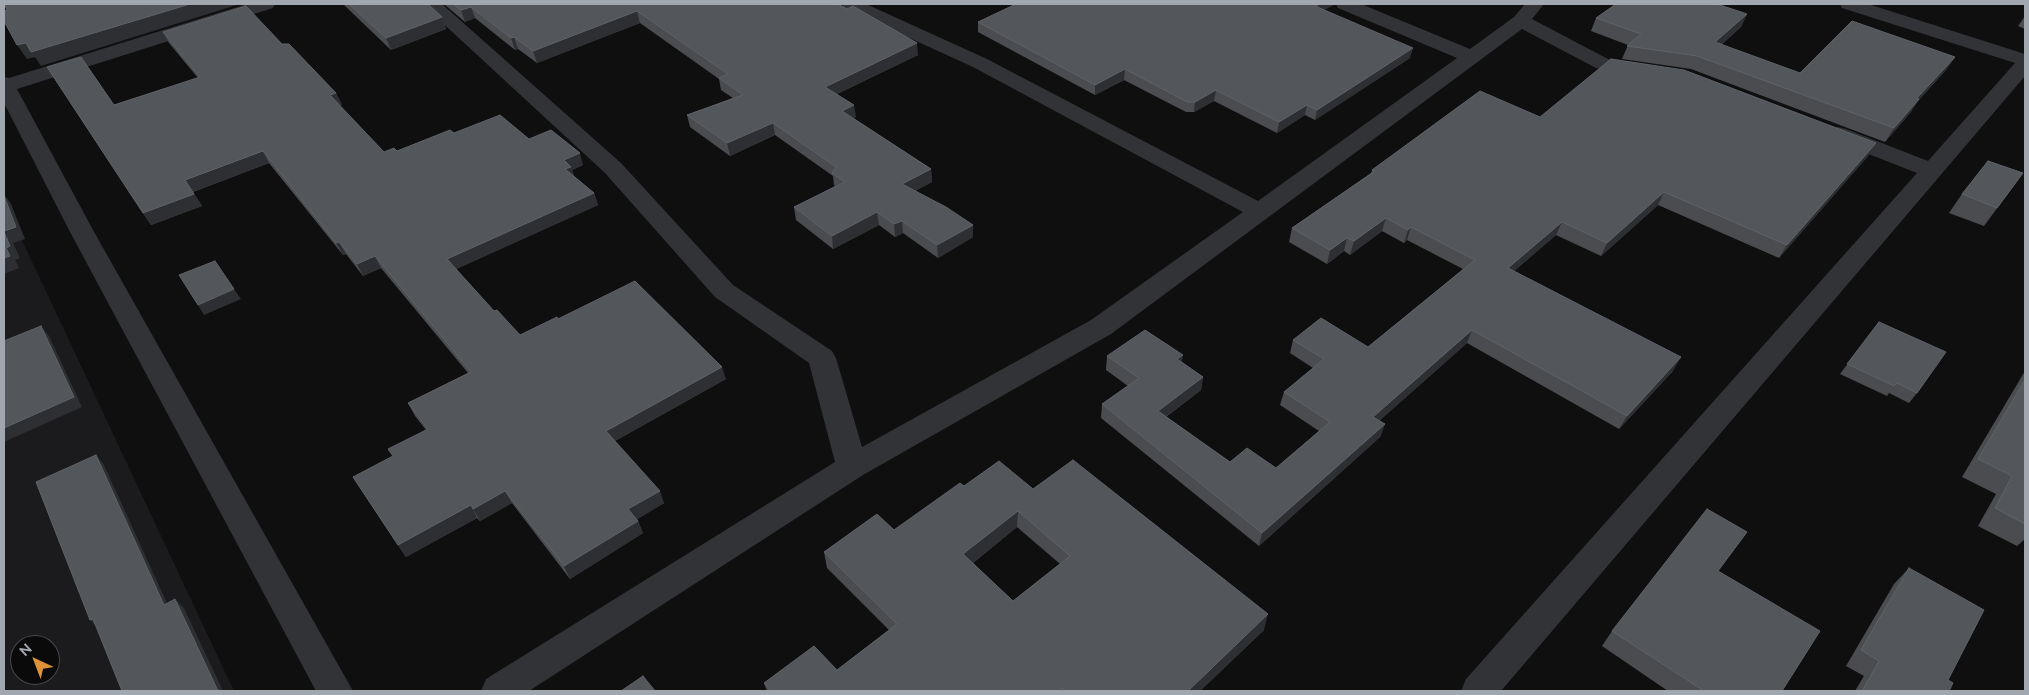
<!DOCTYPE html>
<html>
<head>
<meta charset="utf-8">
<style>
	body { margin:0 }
	#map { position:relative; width:2029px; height:695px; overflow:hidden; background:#0f0f10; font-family:Raleway,sans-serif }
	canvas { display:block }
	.frame { position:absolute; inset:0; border:5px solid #a1a7af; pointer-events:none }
	.north { position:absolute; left:10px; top:635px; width:50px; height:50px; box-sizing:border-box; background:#0a0a0b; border:1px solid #46494d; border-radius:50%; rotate:317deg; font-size:14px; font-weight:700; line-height:20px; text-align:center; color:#a1a7af }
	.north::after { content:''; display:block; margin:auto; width:18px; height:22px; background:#dd923a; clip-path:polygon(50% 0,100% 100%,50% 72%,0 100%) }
</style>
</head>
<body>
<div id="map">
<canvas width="2029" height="695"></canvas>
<div class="frame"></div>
<div class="north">N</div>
</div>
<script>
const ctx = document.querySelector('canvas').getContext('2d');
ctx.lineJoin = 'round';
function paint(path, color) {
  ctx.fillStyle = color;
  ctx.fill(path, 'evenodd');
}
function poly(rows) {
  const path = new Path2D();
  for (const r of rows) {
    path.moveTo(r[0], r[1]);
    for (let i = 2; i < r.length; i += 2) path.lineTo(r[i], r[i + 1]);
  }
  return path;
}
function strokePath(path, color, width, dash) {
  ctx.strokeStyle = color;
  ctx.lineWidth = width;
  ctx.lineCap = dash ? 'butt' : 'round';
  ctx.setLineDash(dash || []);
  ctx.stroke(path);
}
const built = poly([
	[4,202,234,691,4,691],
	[20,645,50,645,50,675,20,675]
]);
const street = poly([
	[247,4,275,4,273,8,17,89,93,230,353,691,316,691,69,230,4,103,4,77,9,78,247,4],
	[422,4,442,4,621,163,733,285,832,351,836,358,862,447,1091,320,1243,212,973,67,844,8,842,4,866,4,987,59,1258,201,1457,58,1338,8,1336,4,1361,4,1470,49,1514,17,1525,4,1544,4,1532,19,1608,59,1641,63,1648,65,1651,69,1648,73,1641,75,1596,68,1522,29,1111,334,863,475,529,691,481,691,486,679,835,462,809,363,715,297,605,173,422,4],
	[1840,4,1868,4,2025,54,2025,76,1501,691,1461,691,1466,679,1917,173,1830,139,1827,134,1830,129,1838,127,1846,129,1928,161,2015,63,1842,8,1840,4]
]);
const wall = poly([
	[343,4,428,4,442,17,446,29,391,50,344,5],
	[444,4,838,4,918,55,837,94,856,117,853,118,931,169,932,182,915,191,973,225,973,237,938,258,903,233,895,237,879,225,833,249,796,220,794,207,835,186,834,185,833,176,775,135,730,156,690,127,687,115,733,98,721,90,719,79,640,23,537,63,518,49,515,50,475,18,465,22],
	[1324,10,1410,58,1315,120,1305,115,1277,133,1214,101,1194,112,1186,112,1124,80,1095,95,978,32,978,22],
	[1747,14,1741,27,1721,45,1800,73,1955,57,1946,70,1918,101,1910,113,1885,142,1691,69,1622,59,1628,45,1591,31,1596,18],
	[2025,16,2025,29,2018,26],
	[163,32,282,44,336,93,342,105,339,105,384,152,397,151,454,133,529,139,583,165,572,170,574,176,594,193,598,205,456,269,494,311,520,335,558,319,726,379,615,441,664,503,637,519,638,521,643,533,570,579,512,503,480,521,477,518,406,557,353,477,393,457,426,430,415,416,408,403,468,373,381,268,363,276,346,254,343,255,269,163,193,192,202,206,151,225,143,213,114,105,198,78,169,43],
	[1540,117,1876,143,1868,156,1779,258,1658,205,1601,256,1556,235,1514,271,1673,371,1619,429,1467,343,1379,421,1385,424,1380,437,1259,546,1101,418,1102,404,1128,386,1106,370,1107,356,1182,362,1203,377,1201,390,1166,417,1230,462,1276,468,1319,431,1280,405,1284,392,1313,368,1290,353,1293,340,1368,347,1463,269,1407,240,1404,243,1382,231,1350,255,1344,251,1327,264,1289,242,1292,228,1371,173,1372,170],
	[2023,173,1984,226,1949,213,1962,194],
	[1879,322,1917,393,1909,403,1889,393,1887,396,1840,374],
	[2025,371,2025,539,2017,546,1978,526,1996,494,1962,477],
	[964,486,1033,489,1264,630,1200,691,767,691,764,683,837,670,889,630,827,568,824,552,894,530],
	[1017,527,1060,564,1013,601,973,563],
	[1909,568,1948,680,1949,691,1855,691,1864,676,1846,666,1894,584],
	[1718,571,1782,691,1668,691,1602,646,1612,631]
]);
const shadedWall = poly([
	[190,4,240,4,41,66,35,57,27,59,17,45],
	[1320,4,1336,4,1313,16,1315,6],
	[471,7,475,18,465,22,461,10],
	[637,11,640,23,537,63,533,51],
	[1747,14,1741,27,1708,56,1715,42],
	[442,17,446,29,391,50,386,38],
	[514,37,518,49,515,50,511,38],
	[917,43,918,55,826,99,825,87],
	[1413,48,1410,58,1315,120,1317,110],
	[1955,57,1946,70,1918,101,1910,113,1885,142,1894,128,1917,98],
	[1125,69,1124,80,1095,95,1095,85],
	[1216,90,1214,101,1194,112,1195,102],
	[336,93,342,105,335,107,330,95],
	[854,105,856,117,844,123,842,111],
	[1307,105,1305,115,1277,133,1279,122],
	[773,123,775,135,730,156,727,143],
	[1876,143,1868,156,1779,258,1787,245],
	[263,151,269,163,192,192,185,180],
	[580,153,583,165,572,170,575,179,569,181,564,160],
	[931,169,932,182,903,197,902,184],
	[1664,192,1658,205,1601,256,1607,243],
	[594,193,598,205,452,271,447,259],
	[4,194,11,204,25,239,13,243,20,258,15,260,19,268,4,274,4,258,6,248,4,232],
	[194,194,202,206,151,225,143,213],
	[877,212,879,225,833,249,832,236],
	[1386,218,1382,231,1350,255,1354,241],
	[902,221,903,233,895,237,894,224],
	[1562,222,1556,235,1503,281,1508,268],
	[973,225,973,237,938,258,937,245],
	[1411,227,1407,240,1404,243,1408,230],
	[1347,238,1344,251,1327,264,1330,250],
	[339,242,346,254,343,255,336,243],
	[375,256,381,268,363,276,357,264],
	[234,289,241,299,204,315,198,305],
	[41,326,49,336,82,407,4,442,4,428],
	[1472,330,1467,343,1369,430,1373,417],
	[1183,355,1181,368,1177,359],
	[1681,357,1673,371,1619,429,1627,416],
	[722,367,726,379,611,443,606,431],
	[1203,377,1201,390,1156,424,1158,411],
	[1385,424,1380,437,1259,546,1262,533],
	[96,455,104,465,172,614,164,605],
	[505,491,512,503,480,521,473,509],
	[660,491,664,503,633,522,628,509],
	[471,505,477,518,406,557,398,545],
	[1018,511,1017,527,964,570,963,554],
	[638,521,643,533,570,579,564,566],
	[175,599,184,608,223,691,218,691],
	[1268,614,1264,630,1200,691,1188,691],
	[93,619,100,630,90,620]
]);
const building = poly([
	[4,4,190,4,31,52,26,43,17,45,4,21,4,11,7,10,4,4],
	[349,4,428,4,442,17,386,38,349,4],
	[453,4,838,4,847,9,853,6,917,43,825,87,854,105,842,111,931,169,902,184,946,207,973,225,937,245,902,221,894,224,877,212,832,236,794,207,845,182,832,173,836,167,773,123,727,143,687,115,743,95,719,78,728,74,637,11,533,51,514,37,511,38,471,7,461,10,453,4],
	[1016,4,1320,4,1315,6,1413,48,1317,110,1307,105,1279,122,1216,90,1195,102,1187,102,1125,69,1095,85,978,22,1016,4],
	[1616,4,1717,4,1747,14,1715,42,1800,73,1852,21,1955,57,1917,98,1919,99,1894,128,1697,56,1627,46,1641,34,1596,18,1616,4],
	[246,6,282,44,289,44,336,93,330,95,384,152,394,148,397,151,450,130,454,133,500,115,529,139,551,130,580,153,564,160,571,167,565,169,594,193,447,259,494,311,497,310,520,335,557,317,558,319,635,281,722,367,606,431,660,491,628,509,638,521,564,566,505,491,473,509,471,505,398,545,353,477,393,456,388,449,428,429,408,403,471,372,375,256,357,264,339,242,336,243,263,151,185,180,194,194,143,213,47,67,81,57,114,105,200,77,163,32,246,6],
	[1611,59,1684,70,1876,143,1787,245,1664,192,1607,243,1562,222,1508,268,1681,357,1627,416,1472,330,1373,417,1385,424,1262,533,1102,404,1139,378,1107,356,1145,330,1183,355,1177,359,1203,377,1158,411,1230,462,1247,448,1276,468,1330,422,1284,392,1324,359,1293,340,1321,318,1368,347,1475,260,1411,227,1408,230,1386,218,1354,241,1347,238,1330,250,1292,228,1375,171,1372,170,1480,91,1540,117,1611,59],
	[1988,161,2023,173,1997,208,1962,194,1988,161],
	[4,196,16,227,4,231,4,196],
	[4,232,10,246,6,248,10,256,4,258,4,232],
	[215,261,234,289,198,305,179,275,215,261],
	[1879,322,1946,352,1917,393,1897,383,1894,386,1847,364,1879,322],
	[41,326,74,397,4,428,4,341,41,326],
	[2025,380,2025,524,1995,508,2012,476,1978,459,2025,380],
	[96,455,164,605,175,599,218,691,122,691,93,619,90,620,36,482,96,455],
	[1073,460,1268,614,1188,691,1066,691,1062,688,1059,691,771,691,764,683,814,646,837,670,897,624,824,552,877,514,894,530,960,483,964,486,999,461,1033,489,1073,460],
	[1018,511,1070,556,1013,601,963,554,1018,511],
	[1707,509,1747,532,1718,571,1820,631,1782,691,1704,691,1612,631,1707,509],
	[1909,568,1984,610,1948,680,1953,683,1949,691,1862,691,1879,661,1861,650,1909,568],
	[643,676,655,691,621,691,643,676]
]);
paint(built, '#1b1b1d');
paint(street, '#323336');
paint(wall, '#4a4c4f');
paint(shadedWall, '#2e2f32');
paint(building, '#53565a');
strokePath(building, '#5f6267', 1);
</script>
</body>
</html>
